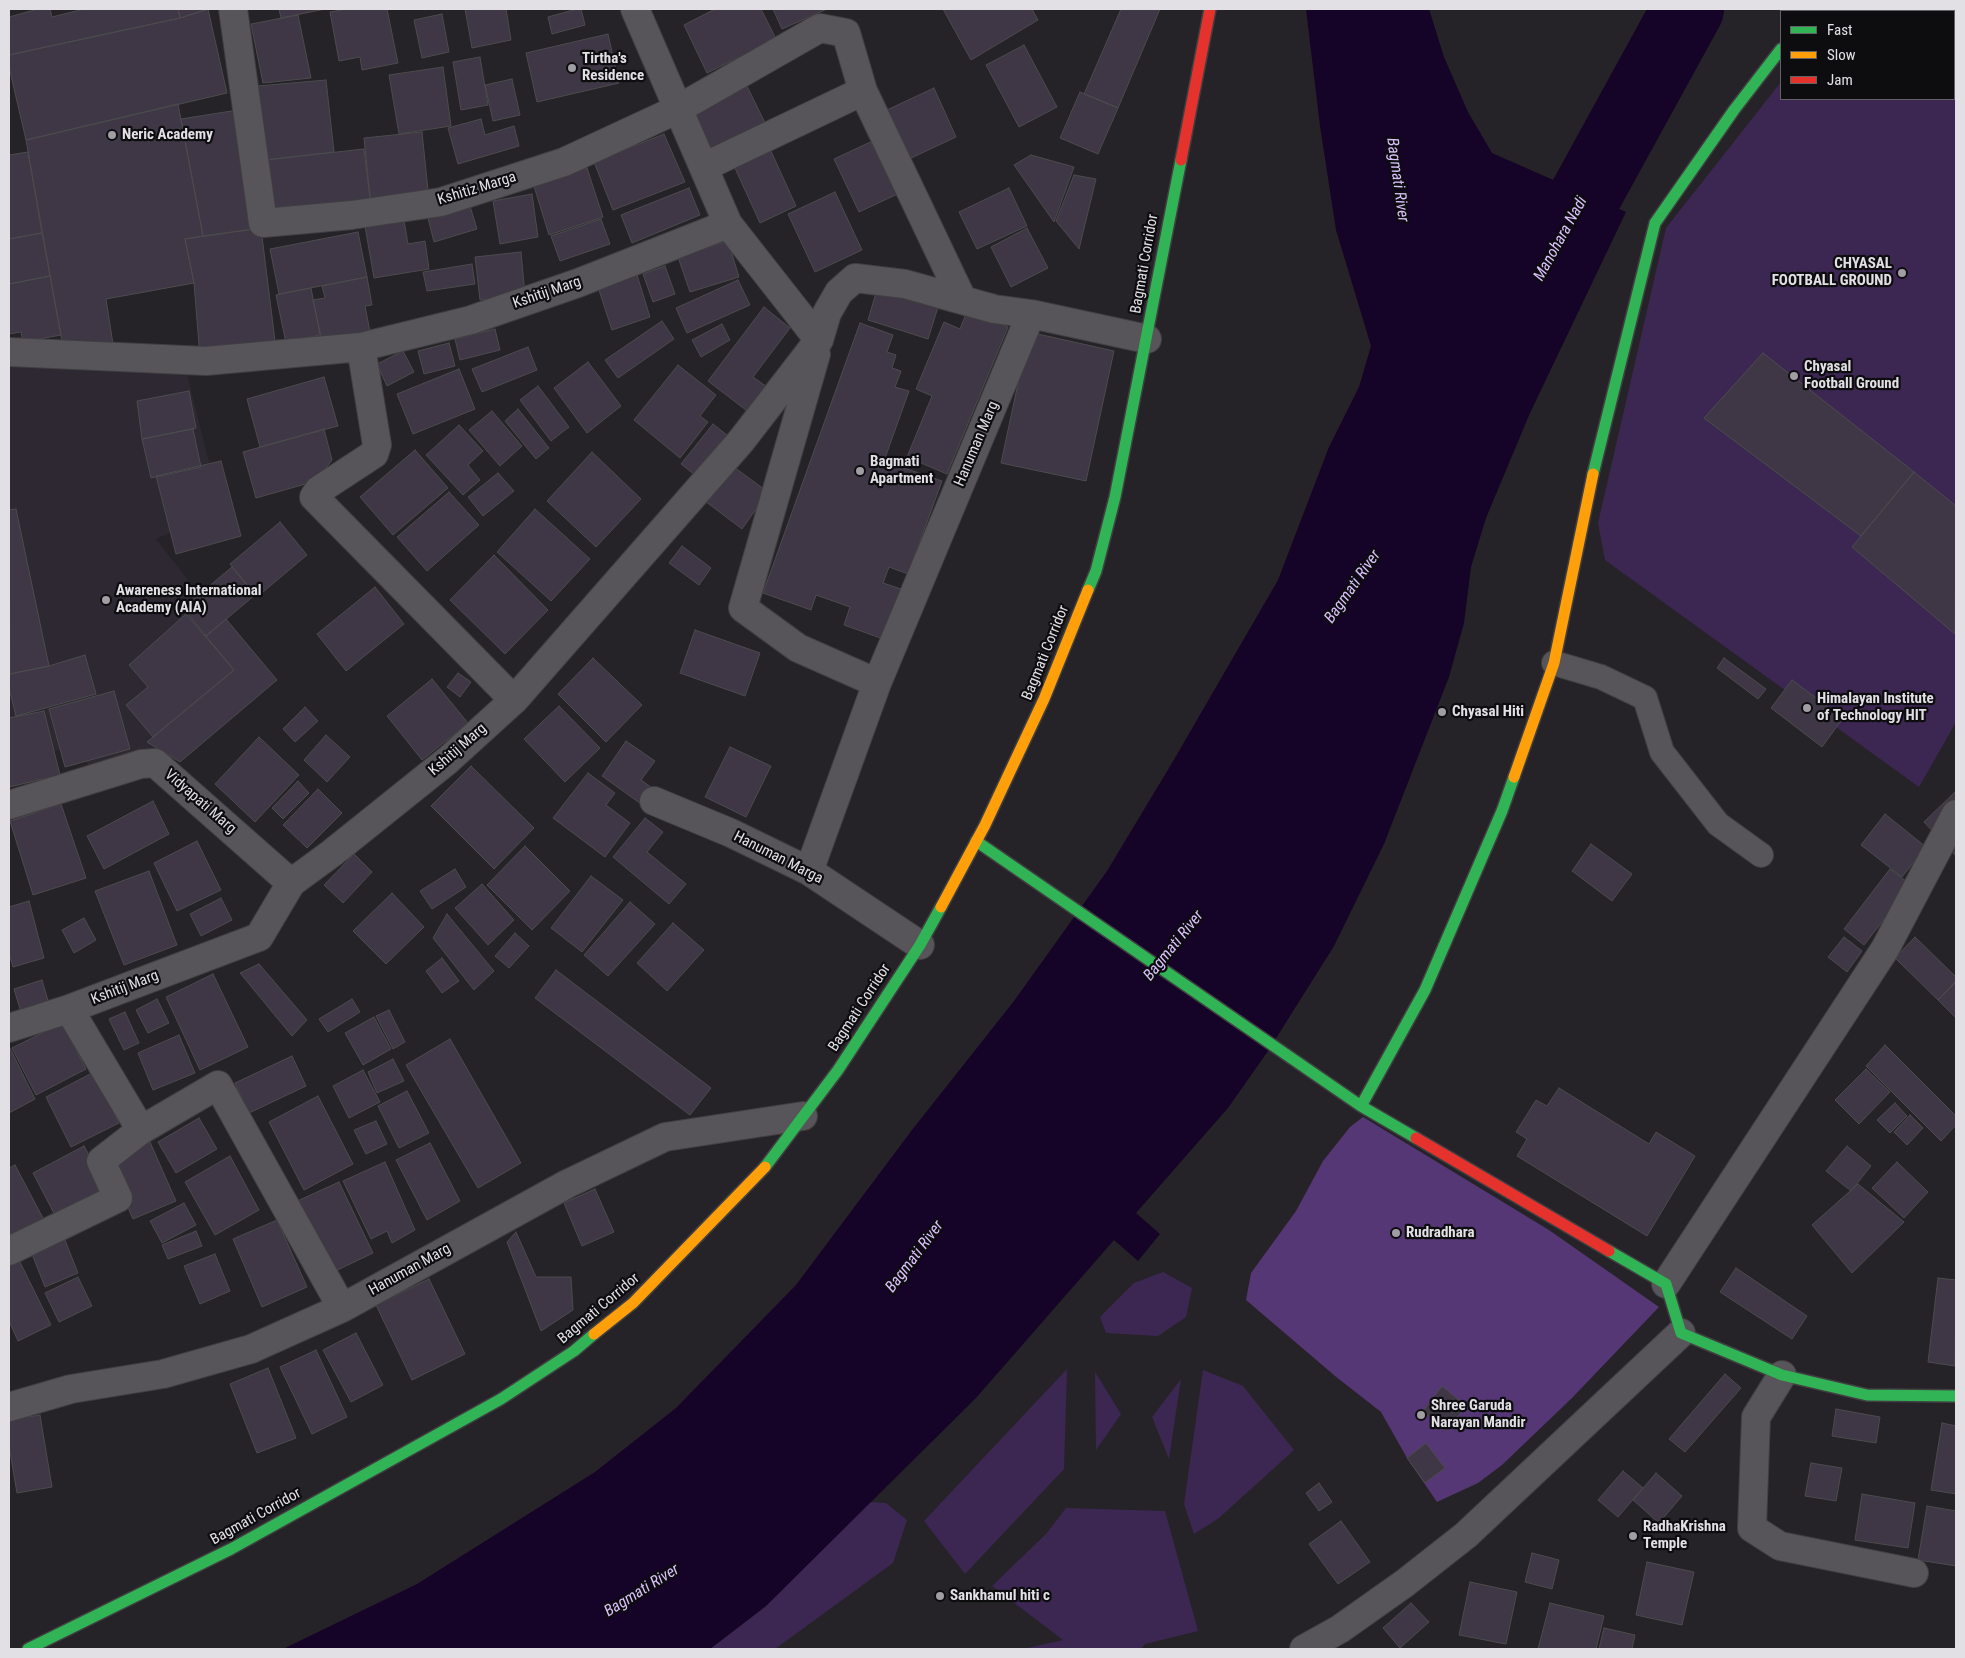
<!DOCTYPE html>
<html>
<head>
<meta charset="utf-8">
<style>
	body { margin:0 }
	#map { position:relative; width:1965px; height:1658px; overflow:hidden; background:#252327; font-family:"Roboto Condensed",sans-serif }
	canvas { display:block }
	.frame { position:absolute; inset:0; border:10px solid #e2e0e4; pointer-events:none }
	.legend { position:absolute; left:1780px; top:10px; width:175px; height:90px; box-sizing:border-box; background:#0d0c0f; border:1px solid #626164; margin:0; padding:6px 9px; list-style:none; font-size:15px; color:#e2e0e4 }
	.legend li { display:flex; align-items:center; gap:10px; height:25px }
	.legend b { width:25px; border:1px solid #626164 }
</style>
</head>
<body>
<div id="map">
<canvas width="1965" height="1658"></canvas>
<div class="frame"></div>
<ul class="legend">
<li><b style="height:6px;background:#30b455"></b>Fast</li>
<li><b style="height:6px;background:#ff9f0a"></b>Slow</li>
<li><b style="height:6px;background:#e5322d"></b>Jam</li>
</ul>
</div>
<script>
const ctx = document.querySelector('canvas').getContext('2d');
ctx.lineJoin = 'round';
function paint(path, color) {
  ctx.fillStyle = color;
  ctx.fill(path, 'evenodd');
}
function poly(rows) {
  const path = new Path2D();
  for (const r of rows) {
    path.moveTo(r[0], r[1]);
    for (let i = 2; i < r.length; i += 2) path.lineTo(r[i], r[i + 1]);
  }
  return path;
}
function strokePath(path, color, width, dash) {
  ctx.strokeStyle = color;
  ctx.lineWidth = width;
  ctx.lineCap = dash ? 'butt' : 'round';
  ctx.setLineDash(dash || []);
  ctx.stroke(path);
}
function drawText(font, color, halo, rows, align = 'center') {
  ctx.font = font + ' "Roboto Condensed",sans-serif';
  ctx.lineWidth = 4.5;
  ctx.setLineDash([]);
  ctx.textBaseline = 'middle';
  ctx.strokeStyle = halo;
  ctx.fillStyle = color;
  for (const [text, x, y, turn = 0] of rows) {
    ctx.save();
    ctx.translate(x, y);
    ctx.rotate((+turn || 0) * Math.PI / 180);
    ctx.textAlign = isNaN(turn) ? turn : align;
    if (halo) ctx.strokeText(text, 0, 0);
    ctx.fillText(text, 0, 0);
    ctx.restore();
  }
}
const built = poly([
	[9,367,186,370,221,510,156,539,252,661,110,789,72,746,9,765]
]);
const green = poly([
	[1840,9,1956,9,1956,722,1919,787,1605,560,1598,523,1666,228,1781,82,1781,99,1954,99,1954,11,1838,11],
	[1163,1272,1192,1288,1186,1317,1158,1336,1106,1333,1100,1317,1134,1283],
	[1067,1369,1064,1469,965,1574,924,1521],
	[1203,1370,1243,1386,1294,1450,1219,1518,1194,1534,1184,1504],
	[1095,1372,1121,1414,1096,1450],
	[1181,1379,1169,1459,1152,1417],
	[870,1502,886,1503,907,1520,893,1563,775,1649,710,1649,766,1606],
	[1066,1508,1165,1511,1198,1631,1145,1644,1141,1649,1023,1649,1063,1640,992,1586,1046,1534]
]);
const forest = poly([
	[1363,1117,1549,1230,1659,1307,1572,1398,1502,1465,1478,1483,1437,1502,1407,1458,1381,1412,1335,1376,1246,1300,1251,1273,1296,1211,1323,1161,1350,1127]
]);
const water = poly([
	[1306,9,1429,9,1444,57,1468,112,1492,153,1626,212,1530,413,1486,518,1471,567,1464,623,1449,677,1384,844,1334,946,1268,1051,1228,1108,1136,1213,1160,1234,1138,1261,1114,1240,976,1398,766,1606,710,1649,283,1649,417,1584,595,1472,676,1408,796,1285,912,1130,1014,1001,1107,871,1172,763,1278,580,1329,447,1359,387,1371,346,1336,230,1320,126]
]);
const river = poly([
	[1538,282,1688,9]
]);
const building = poly([
	[38,9,50,9,52,17,84,9,178,9,180,18,9,55,9,17,38,9],
	[178,9,209,9,180,18,178,9],
	[208,9,227,93,26,140,9,67,9,55,180,18,208,9],
	[279,9,325,9,281,18,279,9],
	[347,9,387,9,398,63,362,70,360,57,339,61,330,12,347,9],
	[465,9,506,9,511,40,472,48,465,9],
	[577,9,581,9,585,25,552,34,548,17,577,9],
	[715,9,761,9,776,39,707,73,684,25,715,9],
	[773,9,827,9,782,29,773,9],
	[943,9,1032,9,1038,20,971,60,943,9],
	[1121,9,1160,9,1118,108,1084,94,1121,9],
	[442,14,449,52,422,58,414,20,442,14],
	[298,15,311,78,263,83,251,24,298,15],
	[608,34,619,83,537,102,526,53,608,34],
	[1024,45,1057,107,1019,127,986,65,1024,45],
	[480,57,488,105,461,110,453,62,480,57],
	[443,67,451,126,399,134,389,75,443,67],
	[512,79,520,115,493,121,485,85,512,79],
	[326,80,334,152,265,160,258,86,326,80],
	[744,80,767,127,711,155,688,108,744,80],
	[934,88,956,137,909,159,887,110,934,88],
	[1080,92,1118,108,1098,154,1060,138,1080,92],
	[178,104,203,236,185,239,194,283,106,299,113,344,64,353,26,140,178,104],
	[244,109,261,228,203,236,181,119,244,109],
	[481,119,485,135,514,126,519,146,458,164,448,128,481,119],
	[422,132,429,200,371,206,364,138,422,132],
	[664,134,685,182,613,210,594,162,664,134],
	[879,138,904,191,859,212,834,159,879,138],
	[364,149,371,206,265,215,265,160,364,149],
	[770,149,796,206,760,223,734,166,770,149],
	[28,152,42,233,9,239,9,155,28,152],
	[1031,155,1074,167,1054,222,1014,165,1031,155],
	[587,168,603,217,549,235,534,186,587,168],
	[1074,175,1096,179,1079,249,1056,221,1074,175],
	[689,188,700,215,632,243,621,215,689,188],
	[1009,188,1027,226,977,249,959,212,1009,188],
	[835,192,862,250,815,272,788,214,835,192],
	[532,194,538,237,500,244,493,201,532,194],
	[470,206,477,229,434,242,428,218,470,206],
	[601,219,610,244,560,261,551,236,601,219],
	[404,220,408,244,425,241,429,269,374,278,365,226,404,220],
	[261,228,276,349,200,357,194,283,185,239,261,228],
	[1027,228,1048,268,1011,287,991,247,1027,228],
	[358,232,367,277,279,294,270,249,358,232],
	[42,233,50,276,9,284,9,239,42,233],
	[728,241,739,277,690,292,678,257,728,241],
	[521,252,525,295,480,300,475,257,521,252],
	[472,264,475,284,427,291,423,272,472,264],
	[665,266,675,294,653,302,643,274,665,266],
	[637,275,650,317,612,330,598,287,637,275],
	[50,276,61,335,23,342,21,332,9,334,9,284,50,276],
	[367,277,372,305,365,306,370,332,322,341,313,300,325,298,322,286,367,277],
	[738,280,750,305,687,333,676,308,738,280],
	[878,286,939,304,928,339,868,320,878,286],
	[311,288,320,335,286,343,276,295,311,288],
	[764,307,790,328,753,377,774,392,755,417,708,381,764,307],
	[968,309,1008,327,947,474,907,457,932,396,916,389,944,322,960,329,968,309],
	[662,321,674,339,618,378,605,360,662,321],
	[860,323,893,335,887,352,896,355,892,368,901,371,895,387,909,391,884,461,942,481,908,574,889,567,883,583,904,590,886,640,844,625,850,607,816,595,811,610,763,593,860,323],
	[722,324,730,340,701,357,692,340,722,324],
	[495,329,500,350,460,360,455,339,495,329],
	[1029,332,1114,351,1086,481,1001,463,1029,332],
	[449,343,455,366,424,374,418,351,449,343],
	[528,347,537,370,482,392,472,369,528,347],
	[403,351,414,372,387,386,377,364,403,351],
	[1763,353,1914,472,1861,536,1704,418,1763,353],
	[588,362,621,406,587,433,554,388,588,362],
	[678,365,716,395,700,416,708,422,680,458,634,420,678,365],
	[459,369,475,409,413,434,397,394,459,369],
	[324,377,338,426,260,447,247,399,324,377],
	[538,386,569,427,551,441,520,400,538,386],
	[189,391,196,428,142,439,137,401,189,391],
	[518,409,549,448,536,459,505,421,518,409],
	[492,411,522,446,500,466,469,430,492,411],
	[713,424,732,439,700,479,681,464,713,424],
	[459,425,483,451,468,465,480,480,463,495,426,455,459,425],
	[193,429,201,467,151,478,142,439,193,429],
	[324,429,332,460,316,481,256,498,243,452,324,429],
	[415,450,448,488,393,535,360,497,415,450],
	[592,452,641,499,596,547,547,501,592,452],
	[221,461,241,536,176,554,156,476,221,461],
	[727,462,768,492,742,529,701,498,727,462],
	[1914,472,1956,506,1955,634,1852,547,1914,472],
	[498,473,514,491,483,516,468,497,498,473],
	[449,492,479,525,427,571,397,537,449,492],
	[16,509,49,666,10,674,9,510,16,509],
	[535,509,590,559,551,601,497,552,535,509],
	[280,522,307,555,257,597,230,564,280,522],
	[682,546,711,568,699,585,669,563,682,546],
	[494,555,548,610,505,654,450,600,494,555],
	[232,567,255,595,206,636,183,608,232,567],
	[375,587,404,624,346,671,317,634,375,587],
	[186,614,234,670,153,737,126,705,148,687,129,665,186,614],
	[226,619,277,680,180,762,147,742,234,670,206,636,226,619],
	[695,630,760,653,745,696,680,673,695,630],
	[85,655,96,694,16,716,9,688,9,674,49,666,85,655],
	[593,658,642,705,606,742,558,694,593,658],
	[1724,658,1766,689,1758,699,1717,668,1724,658],
	[458,673,471,682,460,697,447,687,458,673],
	[432,679,468,723,422,760,387,716,432,679],
	[1792,680,1843,718,1822,747,1771,708,1792,680],
	[114,691,130,749,65,767,49,709,114,691],
	[559,706,600,748,565,782,524,739,559,706],
	[305,707,318,721,295,742,283,729,305,707],
	[44,711,60,775,9,787,9,718,44,711],
	[326,735,350,757,327,782,304,760,326,735],
	[259,737,299,775,255,822,215,784,259,737],
	[626,741,655,761,641,780,655,790,644,806,602,776,626,741],
	[730,747,771,766,746,817,705,797,730,747],
	[471,766,534,828,494,869,431,806,471,766],
	[588,773,615,793,606,805,630,823,605,857,553,818,588,773],
	[298,781,309,793,283,819,272,808,298,781],
	[318,789,342,813,307,848,283,825,318,789],
	[1956,791,1956,856,1924,822,1956,791],
	[153,801,169,834,104,869,87,836,153,801],
	[61,804,86,878,33,895,10,821,61,804],
	[1885,814,1926,847,1902,877,1861,845,1885,814],
	[645,818,663,832,647,852,686,884,669,904,613,857,645,818],
	[197,841,221,890,177,911,154,863,197,841],
	[1591,844,1632,874,1612,901,1572,871,1591,844],
	[525,846,570,891,532,930,487,885,525,846],
	[354,854,372,872,343,903,324,885,354,854],
	[455,869,466,887,432,909,420,891,455,869],
	[1890,869,1911,885,1864,945,1844,929,1890,869],
	[149,871,177,945,124,965,95,891,149,871],
	[591,876,623,900,582,952,551,928,591,876],
	[482,884,514,920,488,945,455,908,482,884],
	[392,893,424,927,386,964,353,931,392,893],
	[221,898,232,920,201,936,190,914,221,898],
	[29,901,44,958,13,967,9,953,9,907,29,901],
	[630,902,655,924,608,976,584,955,630,902],
	[447,914,494,971,474,990,433,938,447,914],
	[84,918,96,940,74,953,62,930,84,918],
	[673,923,704,950,667,991,637,963,673,923],
	[515,933,529,946,509,968,495,956,515,933],
	[1844,937,1862,951,1847,972,1828,957,1844,937],
	[1915,937,1956,977,1956,981,1938,1000,1895,958,1915,937],
	[442,958,459,981,442,993,426,971,442,958],
	[259,964,307,1020,292,1036,240,973,259,964],
	[556,970,711,1088,690,1115,535,998,556,970],
	[213,974,248,1047,200,1070,166,997,213,974],
	[42,980,49,1004,21,1012,14,989,42,980],
	[1956,982,1956,1018,1938,1000,1956,982],
	[157,999,169,1023,148,1033,136,1010,157,999],
	[352,999,360,1012,328,1032,319,1019,352,999],
	[389,1010,405,1042,393,1049,376,1016,389,1010],
	[125,1012,139,1043,124,1050,109,1019,125,1012],
	[374,1017,391,1049,363,1065,345,1033,374,1017],
	[62,1023,86,1069,36,1095,12,1048,62,1023],
	[179,1035,195,1073,153,1090,138,1053,179,1035],
	[450,1039,521,1163,478,1188,406,1065,450,1039],
	[1885,1045,1956,1116,1956,1125,1941,1141,1866,1066,1885,1045],
	[9,1046,35,1099,9,1113,9,1046],
	[292,1056,306,1086,249,1113,235,1083,292,1056],
	[393,1059,404,1081,377,1093,368,1072,393,1059],
	[1866,1069,1890,1092,1859,1124,1835,1100,1866,1069],
	[363,1070,380,1102,349,1118,333,1086,363,1070],
	[94,1072,119,1123,71,1147,46,1097,94,1072],
	[1559,1088,1649,1144,1656,1132,1695,1156,1647,1236,1517,1156,1527,1139,1516,1132,1536,1100,1547,1106,1559,1088],
	[407,1091,429,1133,399,1148,378,1106,407,1091],
	[318,1096,353,1164,304,1190,269,1122,318,1096],
	[1895,1103,1907,1116,1890,1133,1877,1120,1895,1103],
	[1910,1115,1923,1128,1907,1145,1894,1132,1910,1115],
	[199,1118,217,1149,176,1173,158,1142,199,1118],
	[376,1121,387,1144,366,1154,354,1130,376,1121],
	[150,1142,176,1201,133,1219,108,1161,150,1142],
	[430,1143,460,1201,427,1220,396,1160,430,1143],
	[84,1146,110,1194,58,1221,33,1173,84,1146],
	[1847,1146,1871,1166,1851,1191,1826,1171,1847,1146],
	[230,1156,259,1210,215,1235,185,1182,230,1156],
	[385,1162,415,1230,392,1243,387,1231,371,1239,343,1181,385,1162],
	[1897,1162,1928,1192,1904,1218,1872,1188,1897,1162],
	[15,1165,44,1220,9,1238,9,1168,15,1165],
	[339,1182,373,1253,325,1276,291,1204,339,1182],
	[1858,1184,1904,1222,1852,1273,1812,1225,1858,1184],
	[595,1189,614,1232,582,1246,564,1203,595,1189],
	[184,1203,196,1225,162,1243,150,1221,184,1203],
	[277,1220,307,1287,262,1307,233,1239,277,1220],
	[196,1231,202,1246,168,1259,162,1245,196,1231],
	[516,1232,536,1277,571,1277,573,1310,541,1331,507,1242,516,1232],
	[65,1240,78,1273,45,1287,32,1254,65,1240],
	[215,1254,230,1291,200,1304,184,1266,215,1254],
	[19,1260,51,1325,18,1341,9,1321,9,1265,19,1260],
	[1736,1268,1807,1316,1792,1339,1720,1292,1736,1268],
	[78,1277,92,1306,59,1322,45,1293,78,1277],
	[1938,1278,1956,1280,1955,1366,1928,1362,1938,1278],
	[429,1279,465,1354,412,1380,376,1305,429,1279],
	[356,1333,383,1385,351,1402,323,1350,356,1333],
	[316,1350,347,1417,312,1434,280,1367,316,1350],
	[268,1368,296,1438,257,1453,230,1384,268,1368],
	[1725,1374,1741,1388,1685,1452,1669,1439,1725,1374],
	[1442,1386,1466,1406,1447,1431,1423,1411,1442,1386],
	[1836,1409,1880,1417,1876,1443,1832,1436,1836,1409],
	[40,1415,52,1487,17,1493,9,1446,9,1420,40,1415],
	[1942,1423,1956,1426,1956,1494,1931,1490,1942,1423],
	[1426,1443,1445,1468,1425,1483,1407,1458,1426,1443],
	[1811,1463,1842,1468,1836,1501,1805,1496,1811,1463],
	[1623,1471,1643,1488,1618,1517,1598,1500,1623,1471],
	[1656,1473,1682,1496,1659,1523,1633,1500,1656,1473],
	[1319,1483,1332,1502,1319,1511,1306,1493,1319,1483],
	[1862,1494,1915,1503,1908,1548,1855,1540,1862,1494],
	[1927,1506,1956,1511,1956,1566,1918,1560,1927,1506],
	[1341,1521,1370,1562,1338,1584,1309,1544,1341,1521],
	[1532,1553,1559,1560,1552,1589,1525,1582,1532,1553],
	[1647,1562,1694,1572,1682,1625,1636,1615,1647,1562],
	[1470,1582,1517,1592,1506,1644,1459,1635,1470,1582],
	[1411,1603,1429,1622,1400,1648,1383,1628,1411,1603],
	[1550,1603,1604,1616,1596,1649,1538,1649,1550,1603],
	[1604,1628,1635,1635,1632,1649,1599,1649,1604,1628]
]);
const lane = poly([
	[1554,663,1601,677,1645,698,1662,752,1718,824,1761,855]
]);
const street = poly([
	[233,9,263,223,352,215,441,202,564,162,678,109,820,28,846,33,863,91,962,299],
	[635,9,728,224,819,340,827,313,839,292,855,278,905,284,994,309,1031,314],
	[1811,11,1813,9],
	[704,167,863,91],
	[9,352,206,361,361,347],
	[877,683,1031,314,1147,339],
	[514,700,314,497,319,490,374,454,377,445,361,347,471,320,578,283,728,224],
	[654,801,731,833,809,871,920,945],
	[9,805,141,764,155,763,291,883],
	[809,871,877,683,798,648,743,608,816,354],
	[69,1009,141,1130,218,1085,342,1308],
	[9,1028,69,1009,259,937,291,883,332,853,448,760,514,700,741,441,819,340],
	[9,1251,118,1198,101,1161,141,1130],
	[1666,1284,1885,949,1956,814],
	[1782,1375,1756,1417,1752,1528,1780,1546,1914,1573],
	[9,1407,71,1389,163,1374,251,1349,342,1308,567,1184,665,1137,803,1116],
	[1304,1649,1340,1629,1405,1583,1466,1535,1681,1333]
]);
const fast = poly([
	[1593,474,1655,223,1734,110,1781,49],
	[1088,590,1096,571,1115,497,1181,160],
	[976,841,1361,1106,1416,1138],
	[1361,1106,1425,990,1502,811,1514,777],
	[765,1167,838,1070,920,945,941,907],
	[1609,1251,1666,1284,1681,1333,1782,1375,1867,1395,1956,1396],
	[28,1649,231,1549,501,1399,574,1351,594,1334]
]);
const slow = poly([
	[1514,777,1554,663,1593,474],
	[941,907,985,825,1044,699,1088,590],
	[594,1334,633,1303,765,1167]
]);
const jam = poly([
	[1181,160,1210,9],
	[1416,1138,1609,1251]
]);
const markers = [
	[572,68,5,"#a09ea2"],
	[112,135,5,"#a09ea2"],
	[1902,273,5,"#a09ea2"],
	[1794,376,5,"#a09ea2"],
	[860,471,5,"#a09ea2"],
	[106,600,5,"#a09ea2"],
	[1807,708,5,"#a09ea2"],
	[1442,712,5,"#a09ea2"],
	[1396,1233,5,"#a09ea2"],
	[1421,1415,5,"#a09ea2"],
	[1633,1536,5,"#a09ea2"],
	[940,1596,5,"#a09ea2"]
];
const poiNames = [
	["Tirtha's",582,59],
	["Residence",582,76],
	["Neric Academy",122,135],
	["CHYASAL",1892,264,"right"],
	["FOOTBALL GROUND",1892,281,"right"],
	["Chyasal",1804,367],
	["Football Ground",1804,384],
	["Bagmati",870,462],
	["Apartment",870,479],
	["Awareness International",116,591],
	["Academy (AIA)",116,608],
	["Himalayan Institute",1817,699],
	["of Technology HIT",1817,716],
	["Chyasal Hiti",1452,712],
	["Rudradhara",1406,1233],
	["Shree Garuda",1431,1406],
	["Narayan Mandir",1431,1423],
	["RadhaKrishna",1643,1527],
	["Temple",1643,1544],
	["Sankhamul hiti c",950,1596]
];
const streetNames = [
	["Kshitiz Marga",477,189,-17],
	["Bagmati Corridor",1145,264,-80],
	["Kshitij Marg",547,293,-19],
	["Hanuman Marg",977,444,-67],
	["Bagmati Corridor",1046,653,-68],
	["Kshitij Marg",458,750,-41],
	["Vidyapati Marg",200,802,41],
	["Hanuman Marga",778,858,27],
	["Kshitij Marg",125,988,-21],
	["Bagmati Corridor",860,1008,-57],
	["Hanuman Marg",410,1270,-29],
	["Bagmati Corridor",599,1309,-40],
	["Bagmati Corridor",256,1517,-29]
];
const waterNames = [
	["Bagmati River",1397,180,82],
	["Manohara Nadi",1561,239,-61],
	["Bagmati River",1353,587,-55],
	["Bagmati River",1174,946,-51],
	["Bagmati River",915,1257,-53],
	["Bagmati River",642,1591,-32]
];
paint(built, '#2d2832');
paint(green, '#3c2753');
paint(forest, '#543774');
paint(water, '#160328');
strokePath(river, '#160328', 72);
paint(building, '#3f3745');
strokePath(building, '#4c4b4e', 1);
strokePath(lane, '#403f42', 26);
strokePath(street, '#403f42', 30);
strokePath(fast, '#403f42', 14);
strokePath(slow, '#403f42', 14);
strokePath(jam, '#403f42', 14);
strokePath(lane, '#575559', 24);
strokePath(street, '#575559', 28);
strokePath(fast, '#30b455', 11);
strokePath(slow, '#ff9f0a', 11);
strokePath(jam, '#e5322d', 11);
for (const [x, y, r, color] of markers) {
  const dot = new Path2D();
  dot.arc(x, y, r, 0, 2 * Math.PI);
  ctx.fillStyle = color;
  ctx.fill(dot);
  strokePath(dot, '#0d0c0f', 2);
}
drawText('bold 15px', '#e2e0e4', '#0d0c0f', poiNames, 'left');
drawText('15px', '#e2e0e4', '#0d0c0f', streetNames);
drawText('italic 16px', '#dbc1fe', '#0d0c0f', waterNames);
</script>
</body>
</html>
